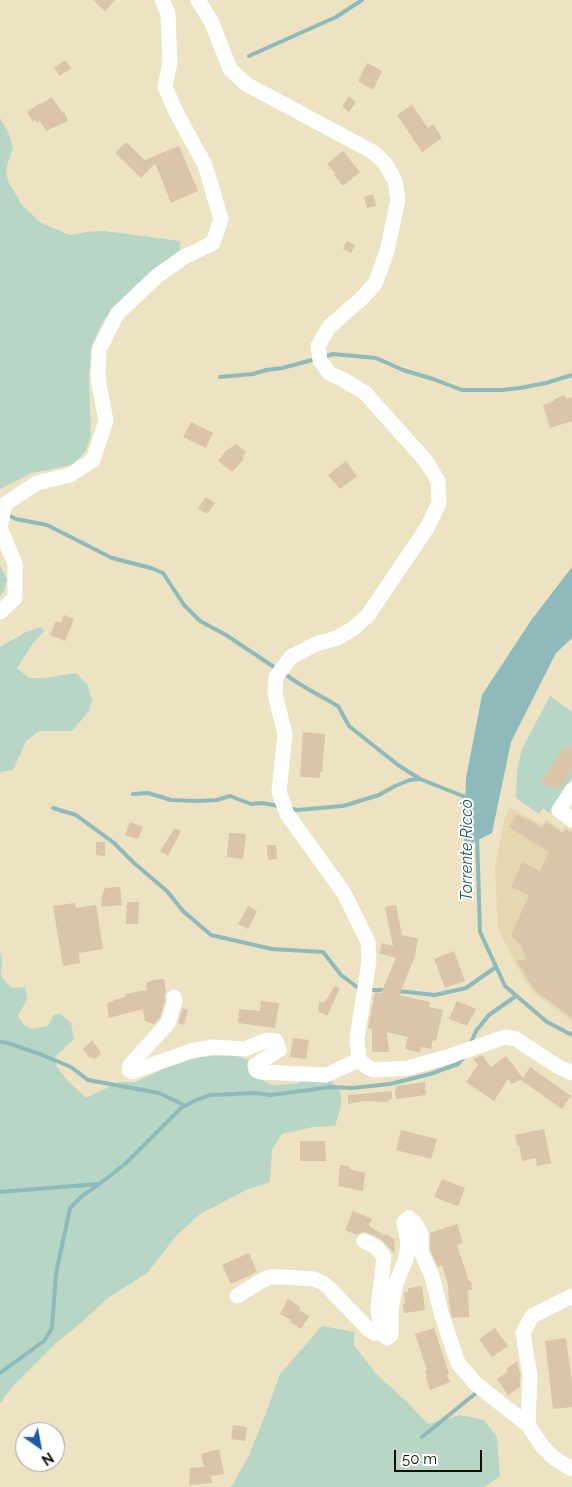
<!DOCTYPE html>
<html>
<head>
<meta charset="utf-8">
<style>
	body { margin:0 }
	#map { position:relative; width:572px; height:1487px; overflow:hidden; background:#ede2c2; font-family:Raleway,sans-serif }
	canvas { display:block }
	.north { position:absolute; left:15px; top:1422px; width:50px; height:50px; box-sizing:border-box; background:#fff; border:1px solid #a19f9b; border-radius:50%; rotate:147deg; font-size:14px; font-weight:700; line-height:20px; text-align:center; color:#130f05 }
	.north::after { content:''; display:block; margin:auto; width:18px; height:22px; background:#1c5bac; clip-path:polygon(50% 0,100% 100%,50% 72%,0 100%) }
	.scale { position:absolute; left:394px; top:1450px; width:88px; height:22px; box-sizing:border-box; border:2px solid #130f05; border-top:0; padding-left:6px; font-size:15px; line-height:18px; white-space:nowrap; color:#130f05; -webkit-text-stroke:4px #fff; paint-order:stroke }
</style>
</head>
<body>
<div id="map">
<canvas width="572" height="1487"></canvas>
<div class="north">N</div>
<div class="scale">50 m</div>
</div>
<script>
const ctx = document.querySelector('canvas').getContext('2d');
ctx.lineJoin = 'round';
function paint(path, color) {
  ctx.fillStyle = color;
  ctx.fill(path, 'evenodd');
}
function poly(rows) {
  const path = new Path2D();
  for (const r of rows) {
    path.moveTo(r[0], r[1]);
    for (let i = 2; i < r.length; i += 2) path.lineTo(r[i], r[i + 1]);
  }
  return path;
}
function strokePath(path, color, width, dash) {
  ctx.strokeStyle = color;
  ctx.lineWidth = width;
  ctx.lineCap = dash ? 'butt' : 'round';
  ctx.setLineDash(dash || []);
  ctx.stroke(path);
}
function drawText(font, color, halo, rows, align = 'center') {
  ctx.font = font + ' Raleway,sans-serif';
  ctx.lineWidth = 4;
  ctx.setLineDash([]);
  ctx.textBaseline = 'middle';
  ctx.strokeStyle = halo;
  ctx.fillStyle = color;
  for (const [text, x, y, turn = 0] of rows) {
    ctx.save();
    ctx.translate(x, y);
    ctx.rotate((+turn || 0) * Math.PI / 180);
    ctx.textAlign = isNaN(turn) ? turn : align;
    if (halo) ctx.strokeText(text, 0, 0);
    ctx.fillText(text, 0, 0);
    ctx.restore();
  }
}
const built = poly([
	[510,807,542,825,546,819,562,830,565,826,572,830,572,1021,536,995,525,981,498,929,495,867,505,816]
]);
const green = poly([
	[0,118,9,134,13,149,7,165,6,174,9,183,22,205,41,223,70,235,86,232,104,231,180,241,180,250,134,287,104,320,92,345,89,377,91,436,85,452,72,465,32,473,0,489],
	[0,565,7,579,5,588,0,597],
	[41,627,44,631,33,643,17,668,29,678,45,678,76,673,87,684,92,700,89,711,72,731,39,731,26,741,13,770,0,772,0,647,26,632],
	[550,696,572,712,572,778,549,813,543,808,539,814,516,798,517,771,522,749],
	[0,953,2,959,1,976,12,988,25,987,27,999,18,1016,24,1025,32,1029,48,1026,54,1014,61,1014,71,1023,74,1039,55,1057,57,1067,67,1080,86,1098,119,1082,136,1082,163,1069,197,1057,234,1055,249,1060,250,1071,258,1078,272,1085,296,1084,305,1079,331,1081,341,1093,341,1107,335,1126,313,1127,282,1134,272,1149,270,1182,248,1189,200,1214,176,1236,147,1273,108,1298,83,1321,56,1343,10,1389,0,1404],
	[322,1326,354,1332,354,1345,376,1374,406,1401,428,1424,460,1415,484,1420,497,1437,500,1476,484,1487,230,1487,233,1484,249,1455,268,1408,280,1374]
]);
const water = poly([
	[572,567,572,638,556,653,511,742,492,833,464,847,466,778,482,695,532,619]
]);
const stream = poly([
	[249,56,336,17,362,0],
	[323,357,333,354,376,358,403,370,433,379,462,390,502,390,520,388,546,383,572,375],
	[220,377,253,374,266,370,282,368,316,359],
	[6,514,16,519,47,525,112,558,151,568,163,573,184,605,200,621,226,635,277,669],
	[283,673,301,685,338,706,349,726,398,765,420,779,468,798],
	[133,794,148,793,171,800,198,801,217,800,230,796,251,804,262,803,279,806],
	[53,808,76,815,114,843,134,863,167,891,183,911,211,935,272,949,323,952,341,975,361,990],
	[289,808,297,810,343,806,379,795,395,786,410,780,419,779],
	[477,835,480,932,505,986,547,1022,572,1035],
	[368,990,386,990],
	[398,991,435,995,466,988,496,967],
	[0,1042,8,1043,40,1054,71,1067,88,1080,159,1093,186,1106],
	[470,1045,476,1031,489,1015,516,996],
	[0,1192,97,1184],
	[0,1373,44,1341,52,1328,56,1274,70,1208,81,1197,106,1179,125,1164,181,1108,194,1101,210,1095,256,1093,271,1095,331,1087,352,1088,390,1084,430,1074,458,1064,465,1056],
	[422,1437,476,1393]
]);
const building = poly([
	[93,0,115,0,105,11],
	[65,60,71,68,60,76,54,68],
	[367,63,382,71,373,90,359,82,359,79],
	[349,96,356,102,349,112,342,106],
	[52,97,62,113,64,112,68,121,46,131,40,121,37,123,36,120,33,122,27,112,40,103,41,104],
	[412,105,428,128,433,124,442,138,422,152,397,115],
	[126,142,145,160,179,146,198,191,171,203,155,163,141,178,115,153],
	[343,151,360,172,343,186,334,175,336,174,327,164],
	[373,194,376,206,367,208,364,197],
	[347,241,355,245,351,253,343,249],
	[565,395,566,399,572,397,572,421,550,428,543,405,554,401,554,399],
	[191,422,213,433,206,448,183,437],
	[236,444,246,452,242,458,244,459,232,472,218,461,226,451],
	[346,461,357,476,340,489,328,475],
	[206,497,215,503,207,514,198,508],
	[64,615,74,619,65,641,50,635,56,621,61,623],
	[303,732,325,734,322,772,320,772,320,778,300,777],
	[565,745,572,749,572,770,559,789,554,785,551,789,541,782],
	[517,814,542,828,546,822,563,833,566,829,572,833,572,1018,537,992,527,979,517,961,526,959,521,946,511,935,529,895,511,887,522,862,540,871,549,852,509,827],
	[130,822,143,827,138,839,125,835],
	[175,828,181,831,168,856,160,851],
	[229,833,246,834,243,859,227,857],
	[96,842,105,842,105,856,96,855],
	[267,845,276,845,277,859,268,860],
	[120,887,122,905,101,907,102,896,105,888],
	[127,902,139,902,138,924,126,924],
	[75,903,76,908,96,905,103,949,79,953,80,963,63,966,53,906],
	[396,905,402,935,418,939,415,956,399,995,430,1002,429,1007,443,1010,436,1041,433,1040,431,1049,421,1047,420,1053,405,1049,408,1037,387,1032,389,1052,372,1052,372,1029,368,1028,375,992,381,993,396,958,379,953,382,943,393,946,385,907],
	[248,906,257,911,248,929,238,924],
	[454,951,465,981,445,988,434,959],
	[164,979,166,992,165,995,165,1001,160,1018,154,1024,145,1021,143,1009,109,1018,107,1003,114,1001,113,1000,126,997,125,994,147,990,146,983,153,980],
	[335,986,340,988,327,1016,318,1011,319,1001,324,1003],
	[261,1001,279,1003,275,1028,238,1023,239,1009,260,1011],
	[457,1001,476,1009,467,1026,449,1019],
	[183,1008,188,1010,184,1025,178,1023],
	[293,1038,309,1040,306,1059,290,1057],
	[92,1040,101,1053,95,1059,91,1057,90,1058,83,1049],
	[482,1055,491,1067,506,1056,523,1078,530,1067,571,1096,562,1109,521,1080,522,1079,512,1084,508,1079,494,1101,466,1082,478,1065,473,1059],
	[425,1082,426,1095,396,1099,395,1092,397,1086],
	[392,1091,392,1099,388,1100,389,1102,363,1101,348,1104,348,1095],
	[544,1129,551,1163,537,1166,536,1158,522,1161,519,1145,517,1145,515,1135],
	[401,1130,437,1139,431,1159,396,1150],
	[300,1141,325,1141,326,1161,300,1161],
	[340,1165,349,1166,349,1169,365,1173,363,1191,338,1186],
	[442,1179,465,1188,458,1206,434,1197],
	[353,1211,372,1219,369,1226,385,1236,386,1234,394,1239,395,1254,381,1239,368,1233,363,1232,357,1235,345,1230],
	[457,1224,463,1243,457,1245,469,1281,471,1281,472,1290,468,1290,469,1317,452,1318,449,1303,448,1285,442,1265,438,1267,430,1250,430,1233],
	[249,1253,257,1272,231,1284,222,1265],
	[422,1286,425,1310,404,1313,403,1304,405,1303,404,1292,408,1292,408,1288],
	[288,1299,300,1307,299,1310,309,1316,301,1329,290,1322,291,1320,280,1314],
	[434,1328,449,1374,447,1375,450,1382,430,1390,426,1377,427,1376,425,1371,427,1370,415,1334],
	[495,1328,508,1346,492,1357,479,1339],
	[566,1338,572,1383,572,1407,553,1409,545,1341],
	[517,1361,521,1377,519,1378,520,1381,520,1387,508,1395,497,1379,508,1372,506,1369],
	[233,1425,247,1427,245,1441,231,1439],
	[219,1449,224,1474,211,1476,212,1483,189,1485,190,1468,204,1467,201,1454]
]);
const minor = poly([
	[198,0,212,23,230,69,246,84,373,152,385,163,395,181,398,200,387,251,375,284,360,300,329,327,318,346,320,360,329,373,344,380,365,393,426,461,438,481,439,503,427,528,368,615,354,628,337,638,316,644,291,657,276,677,275,694,285,734,279,792,287,814,344,893,368,942,369,961,357,1039,359,1060,367,1067,374,1070,408,1068,447,1057,505,1037,516,1039,557,1066,572,1073],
	[0,612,15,598,15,564,0,528,5,504,37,483,70,475,93,460,106,421,98,379,99,350,117,314,157,276,184,257,213,243,221,219,205,165,177,114,165,87,170,62,168,14,162,0],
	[572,790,559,810,572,820],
	[174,997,175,1001,168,1023,130,1065,129,1070,132,1072,191,1051,213,1047,245,1049,267,1040,276,1041,279,1050,255,1065,256,1070,260,1072,326,1075,359,1060],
	[364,1241,376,1247,384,1257,378,1309,381,1332,387,1338,391,1335,391,1311,396,1283,406,1259,408,1242,404,1222,409,1218,415,1223,421,1234,421,1252,432,1276,442,1316,458,1363,476,1384,528,1425],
	[237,1296,263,1280,270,1277,284,1277,314,1279,323,1283,328,1287,368,1329,374,1333,381,1332],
	[572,1296,532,1316,523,1333,530,1376,528,1425,542,1446,555,1459,572,1469]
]);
const waterNames = [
	["Torrente Riccò",467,850,-90]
];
paint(built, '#e5d8b1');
paint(green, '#b7d6c6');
paint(water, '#8fbabc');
strokePath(stream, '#8fbabc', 4);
paint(building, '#dac4aa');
strokePath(minor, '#fff', 15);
drawText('italic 16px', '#1f5a5d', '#fff', waterNames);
</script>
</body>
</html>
